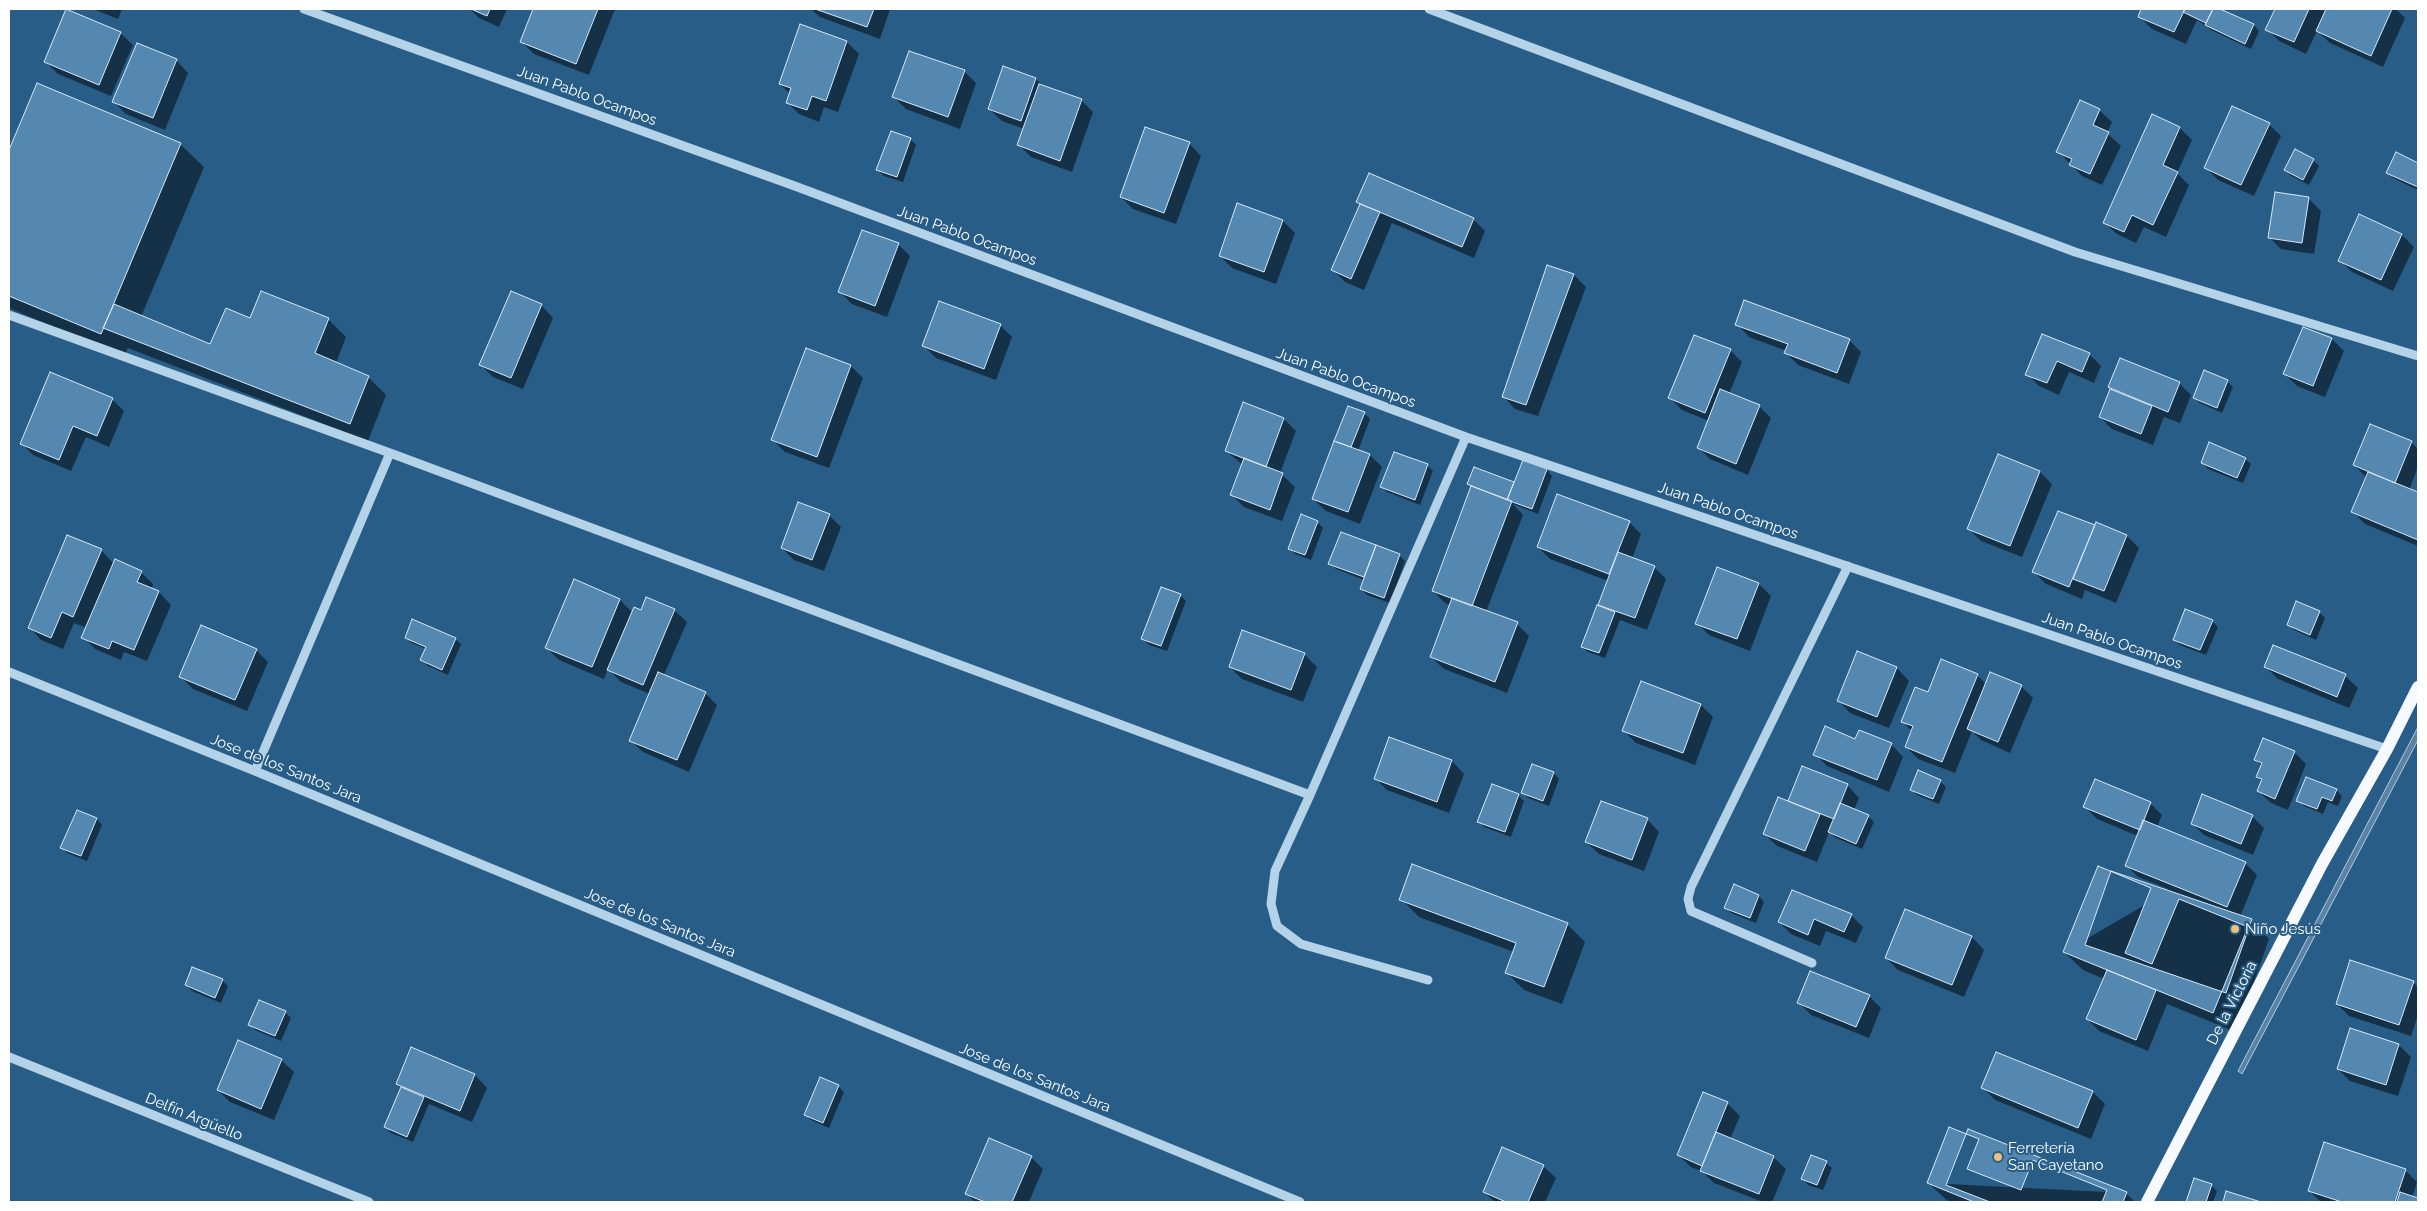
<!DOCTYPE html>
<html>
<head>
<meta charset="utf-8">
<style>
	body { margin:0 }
	#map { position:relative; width:2427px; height:1211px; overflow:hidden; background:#285d87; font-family:Raleway,sans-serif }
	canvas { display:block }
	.frame { position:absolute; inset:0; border:10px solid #fff; pointer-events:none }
</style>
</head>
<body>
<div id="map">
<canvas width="2427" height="1211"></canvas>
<div class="frame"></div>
</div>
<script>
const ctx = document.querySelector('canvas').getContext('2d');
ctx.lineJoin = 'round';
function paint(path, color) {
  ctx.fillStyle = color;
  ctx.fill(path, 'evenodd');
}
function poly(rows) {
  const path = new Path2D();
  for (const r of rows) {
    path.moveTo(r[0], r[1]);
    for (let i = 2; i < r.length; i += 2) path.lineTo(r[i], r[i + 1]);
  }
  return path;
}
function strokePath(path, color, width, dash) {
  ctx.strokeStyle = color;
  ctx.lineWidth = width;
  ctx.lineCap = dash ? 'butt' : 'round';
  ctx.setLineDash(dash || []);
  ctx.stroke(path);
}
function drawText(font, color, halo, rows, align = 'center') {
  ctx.font = font + ' Raleway,sans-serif';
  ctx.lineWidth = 4;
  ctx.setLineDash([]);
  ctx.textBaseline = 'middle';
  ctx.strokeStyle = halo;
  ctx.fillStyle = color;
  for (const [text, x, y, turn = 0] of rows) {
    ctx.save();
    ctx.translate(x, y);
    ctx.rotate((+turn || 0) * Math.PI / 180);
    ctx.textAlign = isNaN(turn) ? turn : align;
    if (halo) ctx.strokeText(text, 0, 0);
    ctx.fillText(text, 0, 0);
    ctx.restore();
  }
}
const water = poly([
	[2418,727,2418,740,2242,1074,2238,1071,2418,727]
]);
const shadow = poly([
	[93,9,122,9,118,19],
	[470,9,507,9,499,27,479,18],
	[535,9,615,9,589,75,534,54,522,42],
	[811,9,890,9,880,39,820,17],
	[2143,9,2221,9,2254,25,2259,31,2251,49,2213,31,2197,20,2186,44,2152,29,2139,16],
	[2276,9,2396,9,2405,18,2383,67,2330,43,2317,31,2306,54,2279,41,2267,29],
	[120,33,133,45,111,96,58,74,46,62],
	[847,42,859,54,838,112,824,107,819,122,799,114,787,102,790,94,780,84],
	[176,60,188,73,165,130,126,114,114,102],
	[964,71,976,83,960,129,906,109,894,97],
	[1036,79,1044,87,1081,100,1093,112,1072,172,1031,157,1019,145,1024,129,1002,121,989,109],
	[37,85,180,144,204,167,141,317,211,346,251,319,328,319,346,337,336,363,368,377,386,395,368,441,128,348,124,356,9,308,9,153],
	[2099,110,2112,122,2107,133,2121,146,2102,185,2082,176,2058,151],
	[2269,124,2281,136,2254,196,2218,180,2206,168],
	[2180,128,2192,140,2177,173,2189,185,2166,237,2144,227,2136,243,2117,234,2104,222],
	[910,139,916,145,903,182,884,176,878,170],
	[1189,143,1201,156,1176,224,1133,209,1121,197],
	[2396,154,2418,164,2418,190,2393,178,2387,173],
	[2313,160,2319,166,2309,185,2291,176,2286,170],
	[2276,193,2309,199,2321,211,2314,254,2281,249,2269,237],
	[1358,202,1473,219,1485,231,1474,258,1392,223,1364,290,1345,282,1333,270,1361,205],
	[2360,216,2402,235,2414,247,2393,291,2352,272,2340,260],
	[1283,221,1295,233,1276,284,1232,268,1220,256],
	[898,244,910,256,887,317,852,304,840,292],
	[1548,266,1574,275,1586,287,1538,416,1515,409,1503,396],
	[541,305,553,318,523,389,493,377,481,365],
	[1737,324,1849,340,1861,352,1849,384,1798,365,1786,353,1787,351,1749,337],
	[1000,325,1012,337,996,380,936,358,924,346],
	[2304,328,2332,339,2344,351,2325,397,2297,386,2285,374],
	[2043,335,2089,354,2101,366,2094,383,2069,372,2059,395,2039,386,2027,374],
	[807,350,851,366,863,378,829,468,785,452,773,440],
	[1730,350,1742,362,1729,394,1759,406,1771,418,1748,475,1710,459,1698,447,1709,421,1682,410,1670,398],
	[2121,360,2179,383,2191,395,2180,423,2164,417,2153,445,2112,429,2100,417],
	[2227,381,2233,387,2222,413,2200,403,2194,398],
	[112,399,124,411,109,447,86,437,71,471,33,455,21,443],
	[1348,407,1364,413,1370,419,1358,451,1370,455,1382,467,1360,524,1326,511,1313,499],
	[1284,419,1296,431,1280,473,1295,487,1282,521,1244,507,1232,495,1243,465,1226,451],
	[2411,442,2418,449,2418,467,2409,490,2418,493,2418,546,2365,524,2353,512,2367,478,2354,465],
	[2245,459,2251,464,2243,483,2208,469,2202,463],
	[1524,462,1547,470,1552,476,1538,514,1513,504,1523,515,1486,612,1517,624,1529,636,1507,693,1444,669,1431,657,1451,605,1445,603,1433,591,1472,488,1469,484,1475,468,1515,484],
	[1427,465,1433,471,1420,505,1387,492,1381,486],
	[2040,472,2052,484,2022,557,1981,541,1969,529],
	[2058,512,2127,536,2139,548,2116,603,2085,590,2082,599,2046,584,2034,572],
	[829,515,841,527,824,571,794,560,782,548],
	[1317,522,1323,528,1311,560,1295,554,1290,548],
	[1629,522,1641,534,1632,559,1654,567,1666,579,1647,630,1620,620,1605,658,1588,652,1582,647,1603,609,1599,605,1608,581,1550,559,1538,547],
	[1341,533,1399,555,1405,561,1390,603,1367,595,1361,589,1364,580,1336,569,1330,564],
	[101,550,114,564,141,572,153,584,152,589,159,592,171,605,147,661,124,652,121,660,95,649,83,637,87,628,74,623,63,649,41,640,29,627],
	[575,581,620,600,633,613,674,610,687,622,664,675,705,693,717,705,689,772,643,752,630,740,650,694,621,682,608,669,604,679,559,660,547,648],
	[1759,584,1771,596,1750,651,1709,635,1697,623],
	[1180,595,1186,601,1167,651,1149,645,1143,639],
	[2319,612,2325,618,2316,640,2294,630,2288,624],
	[2212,621,2218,627,2206,655,2180,645,2174,640],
	[406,637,455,639,461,644,448,675,428,666,422,660,426,649,412,643],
	[2274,647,2345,676,2358,688,2349,708,2278,679,2266,667],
	[256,650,268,662,247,711,193,689,181,677],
	[1858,653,1897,668,1909,681,1889,728,1850,713,1838,700],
	[1304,654,1317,667,1303,702,1242,679,1230,667],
	[1977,675,1986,684,2021,686,2033,698,2010,753,1981,740,1972,731,1955,773,1918,759,1906,747,1913,732,1903,722,1928,694],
	[1701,705,1713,717,1695,765,1636,743,1624,731],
	[1390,739,1452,761,1464,774,1449,813,1387,790,1375,778],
	[1856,740,1891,744,1903,757,1889,792,1827,766,1815,754],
	[2294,752,2306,764,2288,810,2271,803,2258,791,2262,781,2257,776,2262,766,2255,760],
	[1803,767,1847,785,1859,798,1854,810,1868,816,1874,822,1862,849,1836,838,1829,832,1817,862,1777,846,1765,834,1788,803],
	[1554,773,1559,779,1549,806,1528,798,1522,792],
	[1940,781,1946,787,1939,804,1917,795,1911,789],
	[2336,790,2342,796,2338,806,2328,802,2323,814,2304,806,2298,800],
	[1518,795,1524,801,1511,837,1484,827,1479,821],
	[2150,803,2162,815,2157,827,2245,863,2257,875,2240,917,2251,921,2269,939,2244,1010,2231,1030,2167,1004,2148,1051,2099,1031,2087,1019,2104,979,2083,970,2064,952,2167,892,2168,889,2138,877,2126,865,2138,836,2097,819,2085,807],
	[2252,816,2264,828,2253,855,2204,835,2192,823],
	[97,819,102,825,87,861,67,853,62,847],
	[1647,819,1659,832,1644,871,1599,854,1586,842],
	[1759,896,1764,902,1756,923,1731,913,1726,907],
	[1401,899,1567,924,1585,942,1562,1004,1524,990,1506,972,1514,952,1419,917],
	[1905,911,1972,937,1984,950,1964,997,1898,970,1886,958],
	[1851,915,1863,927,1856,943,1826,931,1820,946,1791,934,1779,922],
	[222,980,228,986,221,1003,192,991,186,985],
	[2413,982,2418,987,2418,1015,2411,1036,2349,1016,2337,1004],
	[1869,996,1881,1008,1869,1038,1811,1015,1799,1003],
	[285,1012,291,1018,281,1041,255,1030,250,1024],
	[2399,1045,2411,1057,2398,1096,2350,1081,2338,1069],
	[412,1049,475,1075,487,1088,472,1122,429,1104,413,1142,391,1133,385,1127,401,1088,397,1084],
	[281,1060,294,1072,274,1120,230,1102,218,1090],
	[820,1079,839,1087,844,1092,829,1128,811,1120,805,1114],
	[1983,1088,2093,1092,2105,1104,2091,1139,1995,1100],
	[1704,1094,1728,1104,1740,1116,1730,1139,1773,1157,1786,1169,1772,1202,1763,1202,1714,1183,1703,1172,1691,1167,1678,1155],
	[1031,1157,1043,1169,1029,1202,975,1202,966,1193],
	[1812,1157,1826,1163,1832,1168,1823,1190,1808,1185,1803,1179],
	[1543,1166,1556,1178,1545,1202,1495,1202,1484,1192],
	[2405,1170,2417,1182,2412,1197,2418,1199,2418,1202,2321,1202,2309,1191],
	[2195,1180,2211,1185,2217,1191,2213,1202,2187,1202],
	[1928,1183,2126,1193,2135,1202,1949,1202]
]);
const building = poly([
	[66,9,121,32,99,85,44,62,66,9],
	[471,9,490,9,487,16,471,9],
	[533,9,598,9,576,64,520,42,533,9],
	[815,9,874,9,867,27,815,9],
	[2141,9,2185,9,2174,32,2138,17,2141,9],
	[2185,9,2213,9,2206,23,2183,12,2185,9],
	[2213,9,2220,9,2254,24,2245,44,2205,25,2213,9],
	[2275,9,2309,9,2294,42,2265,30,2275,9],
	[2326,9,2392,9,2371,56,2316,31,2326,9],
	[800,24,847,41,826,101,812,96,807,110,786,103,791,88,779,84,800,24],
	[137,43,177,59,153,118,112,102,137,43],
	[909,51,965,70,948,117,892,97,909,51],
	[1003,66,1036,78,1021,121,988,109,1003,66],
	[37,83,181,143,101,334,9,296,9,150,37,83],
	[1039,84,1082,99,1060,161,1017,145,1039,84],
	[2080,100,2100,109,2093,125,2109,132,2090,174,2069,165,2072,159,2056,152,2080,100],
	[2232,106,2270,123,2241,185,2204,168,2232,106],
	[2152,114,2180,127,2163,165,2178,172,2153,225,2132,215,2124,232,2103,223,2152,114],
	[1145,127,1190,142,1164,213,1120,197,1145,127],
	[891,131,911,138,897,177,876,170,891,131],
	[2295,149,2314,159,2303,180,2284,170,2295,149],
	[2396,152,2418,163,2418,187,2386,173,2396,152],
	[1369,173,1474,218,1462,247,1356,202,1369,173],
	[2275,192,2309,197,2302,243,2268,238,2275,192],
	[1237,203,1283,220,1264,272,1219,256,1237,203],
	[1360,204,1380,212,1351,279,1331,270,1360,204],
	[2359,214,2402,234,2381,280,2338,261,2359,214],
	[862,230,899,243,875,306,838,292,862,230],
	[1547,265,1574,274,1526,405,1502,397,1547,265],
	[261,291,329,318,315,353,369,376,350,424,103,328,114,304,210,344,226,308,250,318,261,291],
	[511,291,542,304,511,378,479,365,511,291],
	[1744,300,1850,339,1837,373,1784,353,1788,344,1735,325,1744,300],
	[939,301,1001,324,984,369,922,346,939,301],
	[2303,327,2332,338,2313,386,2283,374,2303,327],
	[2042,334,2090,353,2082,372,2057,361,2047,383,2025,375,2042,334],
	[1694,335,1731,349,1705,413,1668,398,1694,335],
	[806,348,851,365,817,457,771,440,806,348],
	[2120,358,2180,382,2168,412,2108,387,2120,358],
	[2204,370,2228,380,2217,408,2193,398,2204,370],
	[50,372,113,398,97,436,73,426,59,460,20,444,50,372],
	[1720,389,1760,405,1736,464,1697,448,1720,389],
	[2110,389,2152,406,2141,434,2099,417,2110,389],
	[1243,402,1284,418,1266,467,1225,451,1243,402],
	[1348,406,1365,412,1351,447,1334,441,1348,406],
	[2370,424,2412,441,2395,483,2353,465,2370,424],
	[1334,441,1370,454,1348,512,1312,499,1334,441],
	[2209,442,2246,458,2237,478,2201,463,2209,442],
	[1394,452,1428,464,1415,500,1380,487,1394,452],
	[1998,454,2040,471,2010,546,1967,529,1998,454],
	[1244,458,1283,473,1270,510,1230,495,1244,458],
	[1523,460,1547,469,1532,509,1507,500,1523,460],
	[1474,467,1514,482,1507,500,1467,484,1474,467],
	[2368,472,2418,492,2418,540,2351,512,2368,472],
	[1471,486,1512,501,1472,606,1432,591,1471,486],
	[1557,494,1630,521,1609,574,1537,547,1557,494],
	[798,502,830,514,812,560,781,548,798,502],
	[2058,511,2095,525,2069,587,2032,572,2058,511],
	[1301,514,1318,521,1305,555,1288,549,1301,514],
	[2096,522,2127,535,2104,591,2073,579,2096,522],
	[1341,532,1376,545,1364,577,1328,564,1341,532],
	[67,535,102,549,73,617,62,612,51,638,28,628,67,535],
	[1376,545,1400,554,1384,598,1360,589,1376,545],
	[1618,552,1655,566,1635,618,1598,605,1618,552],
	[115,559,142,571,137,582,159,591,134,650,112,641,109,649,81,638,115,559],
	[1717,567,1759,583,1737,639,1695,624,1717,567],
	[574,579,620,599,592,667,545,648,574,579],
	[1161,587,1181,594,1161,646,1141,639,1161,587],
	[646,597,675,609,643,685,607,670,634,607,641,610,646,597],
	[1452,598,1518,622,1495,682,1430,657,1452,598],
	[2296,601,2320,611,2310,635,2287,625,2296,601],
	[1597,605,1615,612,1599,653,1581,647,1597,605],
	[2185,609,2213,620,2200,650,2173,640,2185,609],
	[412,619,456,638,442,670,420,660,426,647,405,638,412,619],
	[201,625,257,649,235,700,179,677,201,625],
	[1242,630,1305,653,1291,690,1229,667,1242,630],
	[2273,645,2346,674,2337,697,2264,667,2273,645],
	[1857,651,1897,667,1877,717,1837,701,1857,651],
	[1941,659,1978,674,1942,762,1905,747,1913,726,1901,722,1915,687,1928,692,1941,659],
	[658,672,706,692,677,760,629,741,658,672],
	[1990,672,2022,685,1998,742,1967,729,1990,672],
	[1641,681,1701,704,1683,753,1622,731,1641,681],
	[1825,726,1855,739,1859,730,1892,743,1877,780,1813,755,1825,726],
	[1389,737,1452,760,1437,802,1374,779,1389,737],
	[2263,738,2295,751,2275,799,2257,791,2262,779,2256,777,2262,763,2254,760,2263,738],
	[1532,764,1554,772,1543,801,1521,793,1532,764],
	[1802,766,1848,784,1834,819,1788,801,1802,766],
	[1918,770,1941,780,1933,799,1910,790,1918,770],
	[2306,777,2337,789,2332,801,2322,797,2317,809,2296,801,2306,777],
	[2095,779,2151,802,2140,830,2083,807,2095,779],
	[1492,784,1519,794,1505,832,1477,822,1492,784],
	[2202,794,2253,815,2241,844,2191,824,2202,794],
	[1778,797,1820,814,1805,851,1763,834,1778,797],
	[1601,801,1648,818,1632,860,1585,842,1601,801],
	[1840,803,1869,815,1856,844,1828,832,1840,803],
	[77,810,97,818,81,856,60,848,77,810],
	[2143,820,2246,862,2227,907,2125,866,2143,820],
	[1412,864,1568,923,1544,987,1505,973,1516,943,1399,900,1412,864],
	[2098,866,2151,888,2125,953,2152,964,2179,899,2248,927,2213,1013,2063,952,2098,866],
	[2111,871,2252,919,2226,993,2085,945,2111,871],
	[1734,884,1759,895,1750,918,1724,908,1734,884],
	[1792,890,1852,914,1844,932,1814,919,1808,935,1778,922,1792,890],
	[1905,909,1972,936,1952,985,1885,958,1905,909],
	[2350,960,2414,981,2399,1025,2336,1004,2350,960],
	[192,967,223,979,215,998,185,985,192,967],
	[2107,970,2156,990,2136,1040,2086,1019,2107,970],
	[1810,971,1870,995,1856,1027,1797,1003,1810,971],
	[259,1000,286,1011,275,1036,248,1025,259,1000],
	[2350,1028,2399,1044,2386,1085,2337,1069,2350,1028],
	[238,1040,282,1059,261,1109,217,1090,238,1040],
	[411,1047,475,1074,460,1111,396,1084,411,1047],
	[1996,1052,2093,1091,2078,1128,1981,1088,1996,1052],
	[820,1077,839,1085,823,1123,804,1115,820,1077],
	[401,1087,424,1097,407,1137,384,1127,401,1087],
	[1703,1092,1728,1102,1702,1166,1677,1155,1703,1092],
	[1949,1127,1979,1139,1967,1169,2021,1190,2033,1160,2107,1190,2102,1202,1974,1202,1927,1183,1949,1127],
	[1968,1129,2127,1192,2123,1202,1990,1202,1946,1185,1968,1129],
	[1716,1132,1774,1156,1759,1194,1700,1171,1716,1132],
	[989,1138,1032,1156,1012,1202,985,1202,965,1194,989,1138],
	[2324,1142,2406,1169,2395,1202,2342,1202,2308,1191,2324,1142],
	[1502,1147,1544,1165,1528,1202,1506,1202,1483,1192,1502,1147],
	[1811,1155,1827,1161,1817,1185,1801,1179,1811,1155],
	[2194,1178,2212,1184,2206,1202,2186,1202,2194,1178],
	[2226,1191,2261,1202,2223,1202,2226,1191],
	[2400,1192,2418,1198,2418,1202,2397,1202,2400,1192]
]);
const minor = poly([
	[304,9,792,185,1466,437,2387,749],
	[1429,9,2075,252,2418,356],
	[9,315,390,453,1310,795,1466,437],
	[9,672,255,771,1300,1202],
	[255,771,390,453],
	[1310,795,1275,871,1271,904,1277,926,1301,944,1428,980],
	[1812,963,1691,911,1688,899,1691,887,1848,566],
	[9,1057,369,1202]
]);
const major = poly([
	[2147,1202,2322,864,2387,749,2418,687]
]);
const markers = [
	[2235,929,5,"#f0c07a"],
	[1998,1157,5,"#f0c07a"]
];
const streetNames = [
	["Juan Pablo Ocampos",587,96,20],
	["Juan Pablo Ocampos",967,236,20],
	["Juan Pablo Ocampos",1346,378,20],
	["Juan Pablo Ocampos",1728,511,19],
	["Juan Pablo Ocampos",2112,641,19],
	["Jose de los Santos Jara",286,769,22],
	["Jose de los Santos Jara",660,923,22],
	["De la Victoria",2232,1003,-63],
	["Jose de los Santos Jara",1035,1078,22],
	["Delfín Argüello",194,1117,22]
];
const poiNames = [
	["Niño Jesús",2245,929],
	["Ferretería",2008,1148],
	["San Cayetano",2008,1165]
];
paint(water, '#5d819e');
strokePath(water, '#a8cee9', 1);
paint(shadow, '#0007');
paint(building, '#5488b1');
strokePath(building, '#d7e9f7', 1);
strokePath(minor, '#b4d2e8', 9);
strokePath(major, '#f6fafe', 12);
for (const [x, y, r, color] of markers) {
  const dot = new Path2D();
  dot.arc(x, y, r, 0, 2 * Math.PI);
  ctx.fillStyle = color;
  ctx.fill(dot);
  strokePath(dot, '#285d87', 2);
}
drawText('15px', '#fff', '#285d87', streetNames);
drawText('15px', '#fff', '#285d87', poiNames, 'left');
</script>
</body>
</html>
